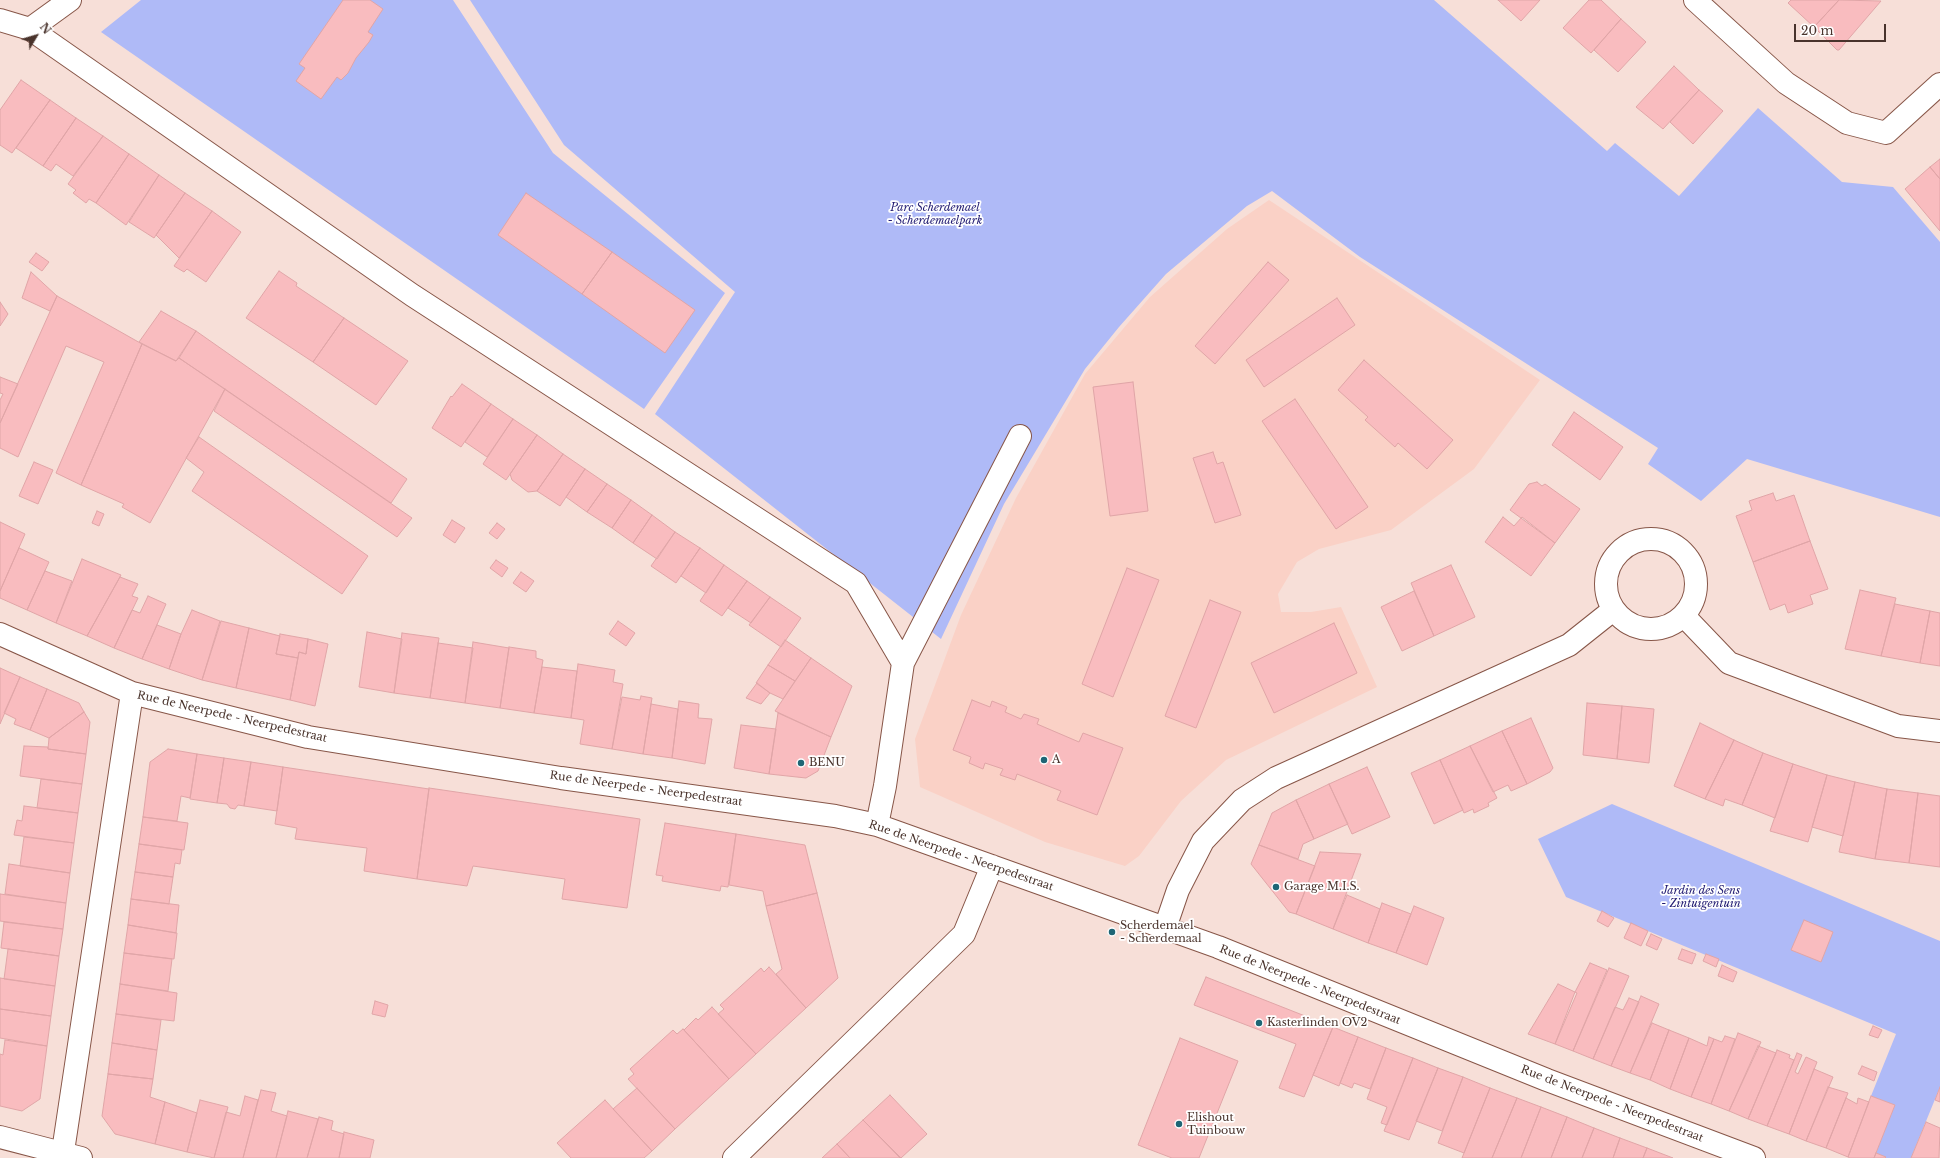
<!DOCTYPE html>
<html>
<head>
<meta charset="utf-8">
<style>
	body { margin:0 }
	#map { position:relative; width:1940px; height:1158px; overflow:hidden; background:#f7dfd8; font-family:"Libre Baskerville",serif }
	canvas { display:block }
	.north { position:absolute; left:16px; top:16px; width:40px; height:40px; -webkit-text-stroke:3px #fff; paint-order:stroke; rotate:52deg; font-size:11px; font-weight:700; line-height:16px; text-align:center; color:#49332c }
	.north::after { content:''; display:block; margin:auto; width:14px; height:18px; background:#49332c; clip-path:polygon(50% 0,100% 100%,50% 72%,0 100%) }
	.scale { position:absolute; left:1794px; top:24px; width:92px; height:18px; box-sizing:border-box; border:2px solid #49332c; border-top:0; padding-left:5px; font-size:12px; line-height:14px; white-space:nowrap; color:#49332c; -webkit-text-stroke:3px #fff; paint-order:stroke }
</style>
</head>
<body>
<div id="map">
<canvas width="1940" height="1158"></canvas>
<div class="north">N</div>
<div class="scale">20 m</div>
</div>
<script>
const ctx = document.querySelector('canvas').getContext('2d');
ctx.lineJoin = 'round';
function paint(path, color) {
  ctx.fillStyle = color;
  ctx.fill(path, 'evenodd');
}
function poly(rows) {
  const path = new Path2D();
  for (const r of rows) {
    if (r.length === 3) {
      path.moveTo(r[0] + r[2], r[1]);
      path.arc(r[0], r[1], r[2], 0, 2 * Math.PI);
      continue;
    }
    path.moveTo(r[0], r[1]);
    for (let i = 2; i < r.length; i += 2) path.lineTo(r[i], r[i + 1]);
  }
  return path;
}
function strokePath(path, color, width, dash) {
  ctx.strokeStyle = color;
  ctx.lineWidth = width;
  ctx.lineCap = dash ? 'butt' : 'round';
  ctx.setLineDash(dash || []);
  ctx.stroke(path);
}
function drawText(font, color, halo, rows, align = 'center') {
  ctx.font = font + ' "Libre Baskerville",serif';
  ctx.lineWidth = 3.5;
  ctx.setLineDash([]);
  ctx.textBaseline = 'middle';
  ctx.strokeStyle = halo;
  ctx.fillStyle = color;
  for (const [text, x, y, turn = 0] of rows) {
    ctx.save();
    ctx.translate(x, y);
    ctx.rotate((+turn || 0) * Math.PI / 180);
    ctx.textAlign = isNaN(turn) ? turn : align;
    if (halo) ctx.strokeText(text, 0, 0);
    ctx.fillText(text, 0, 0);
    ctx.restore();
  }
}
const built = poly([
	[1269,200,1540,380,1474,469,1391,530,1319,549,1297,562,1278,594,1281,612,1311,612,1341,607,1377,687,1226,760,1181,801,1139,856,1125,866,1045,842,920,787,915,739,961,615,1016,498,1085,374,1150,297,1227,229]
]);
const green = poly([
	[141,0,453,0,553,153,725,293,644,409,101,32],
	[470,0,1434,0,1607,151,1615,143,1679,196,1758,108,1842,182,1893,187,1940,242,1940,517,1747,459,1701,501,1648,464,1658,448,1360,257,1272,191,1247,206,1166,274,1119,327,1085,369,1004,504,941,639,655,414,735,292,564,145],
	[1612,804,1940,941,1940,1087,1911,1158,1885,1158,1876,1153,1894,1105,1871,1096,1896,1034,1566,897,1538,839]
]);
const building = poly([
	[343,0,370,0,383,9,368,32,373,35,369,42,356,58,348,73,341,80,337,77,321,99,296,81,305,68,299,64,343,0],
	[1498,0,1540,0,1521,21,1498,0],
	[1589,0,1601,0,1621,19,1591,53,1563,28,1589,0],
	[1791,0,1839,0,1814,27,1788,3,1791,0],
	[1839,0,1881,1,1839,50,1837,50,1814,27,1839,0],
	[1621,19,1646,42,1618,72,1594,50,1621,19],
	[1674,66,1699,90,1663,129,1636,107,1674,66],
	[21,80,50,100,12,153,0,145,0,110,21,80],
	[1699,90,1723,111,1693,144,1670,122,1699,90],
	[50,100,76,118,43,166,16,148,50,100],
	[76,118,103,136,73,176,56,164,51,171,43,166,76,118],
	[103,136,129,154,96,203,89,199,86,203,73,193,76,190,68,184,103,136],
	[129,154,159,175,126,225,96,203,129,154],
	[1940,159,1940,179,1930,167,1940,159],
	[1930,167,1940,179,1940,231,1905,189,1930,167],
	[159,175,185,193,154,238,129,222,159,175],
	[185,193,212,211,179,258,156,235,185,193],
	[526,193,612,252,582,294,498,235,526,193],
	[212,211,241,232,206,282,187,269,184,272,174,266,212,211],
	[612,252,695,310,665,353,582,294,612,252],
	[36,253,49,262,42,271,29,262,36,253],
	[1268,262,1289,280,1215,364,1195,346,1268,262],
	[279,271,297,283,296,286,344,318,313,362,246,318,279,271],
	[31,272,57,296,50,311,22,298,31,272],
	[57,296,142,344,81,485,56,473,104,362,66,346,18,457,0,448,0,423,57,296],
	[1337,298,1355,325,1264,387,1246,360,1337,298],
	[0,302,8,314,0,326,0,302],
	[161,311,196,331,176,361,139,342,161,311],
	[344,318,408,361,376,405,313,362,344,318],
	[196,331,407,479,391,503,179,358,196,331],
	[142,344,176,361,179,358,225,389,150,523,122,507,124,504,81,485,142,344],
	[1364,360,1453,440,1427,469,1398,443,1395,447,1365,420,1368,417,1338,390,1364,360],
	[0,377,18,384,0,423,0,400,3,394,0,393,0,377],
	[1133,382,1148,511,1110,516,1093,387,1133,382],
	[462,384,491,404,461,447,432,428,451,396,452,397,462,384],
	[225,389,367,487,412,518,397,537,214,411,225,389],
	[1295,399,1368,507,1336,529,1262,421,1295,399],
	[491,404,513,419,487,457,465,442,491,404],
	[1574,412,1623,447,1600,480,1552,445,1574,412],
	[513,419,537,435,506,480,483,464,513,419],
	[537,435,563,454,537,491,528,492,512,480,510,474,537,435],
	[199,437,368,556,342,594,192,491,204,472,186,458,199,437],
	[1213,452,1217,464,1223,462,1241,515,1215,523,1193,458,1213,452],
	[563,454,585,469,560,506,537,491,563,454],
	[34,462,53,470,38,504,19,496,34,462],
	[585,469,607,484,587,512,566,497,585,469],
	[1537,482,1542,486,1545,484,1580,509,1555,543,1510,510,1529,484,1537,482],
	[607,484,631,500,612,528,587,512,607,484],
	[1773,493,1776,501,1794,495,1810,541,1753,562,1736,516,1752,510,1749,501,1773,493],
	[631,500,652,515,633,543,612,528,631,500],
	[97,511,104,514,99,526,92,523,97,511],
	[652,515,675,532,657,559,633,543,652,515],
	[1503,517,1514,526,1522,517,1555,543,1531,576,1485,542,1503,517],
	[452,520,465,528,455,543,443,535,452,520],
	[0,522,25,534,0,591,0,522],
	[497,523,505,529,497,539,489,533,497,523],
	[675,532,700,548,676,583,651,566,675,532],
	[1810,541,1828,589,1810,595,1813,604,1788,613,1785,604,1770,610,1753,562,1810,541],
	[19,548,49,562,27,610,0,598,0,591,19,548],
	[700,548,724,565,706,593,681,576,700,548],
	[82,559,121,575,87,636,56,623,82,559],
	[496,560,508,568,502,577,490,568,496,560],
	[724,565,747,581,722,616,700,601,724,565],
	[1451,565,1475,617,1434,636,1411,583,1451,565],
	[1127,568,1159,580,1113,697,1082,684,1127,568],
	[45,571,72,581,56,623,27,610,45,571],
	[521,572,534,581,526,592,513,583,521,572],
	[120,577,138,584,132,596,138,598,114,648,87,636,120,577],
	[747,581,770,597,751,623,728,608,747,581],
	[1860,590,1896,598,1881,656,1845,649,1860,590],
	[1414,591,1434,636,1402,651,1381,607,1414,591],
	[148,596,166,604,142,659,114,648,132,610,140,613,148,596],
	[770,597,801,618,781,647,749,625,770,597],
	[1210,600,1241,612,1196,728,1165,716,1210,600],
	[1895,604,1930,611,1920,663,1881,656,1895,604],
	[192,610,220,621,202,680,169,669,181,634,192,610],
	[1930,611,1940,613,1940,666,1920,663,1930,611],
	[221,621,249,628,236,688,202,680,221,621],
	[618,621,635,633,626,646,609,634,618,621],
	[1334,623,1357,673,1274,713,1251,663,1334,623],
	[157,625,181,634,169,669,142,659,157,625],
	[249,628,280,636,276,654,298,658,290,700,236,688,249,628],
	[367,632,402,639,394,693,359,687,367,632],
	[402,633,439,638,430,698,394,693,402,633],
	[280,634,308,639,306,654,299,652,298,658,276,654,280,634],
	[308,639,328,644,315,706,290,700,299,652,306,654,308,639],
	[785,640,811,658,795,681,768,665,785,640],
	[473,642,509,648,500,708,465,703,473,642],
	[438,643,473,648,465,703,430,698,438,643],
	[509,647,536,651,536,658,543,660,534,713,500,708,509,647],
	[811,658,852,686,831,737,775,711,811,658],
	[578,664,615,670,613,682,623,684,612,749,580,744,584,720,571,718,578,664],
	[768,665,795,681,783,699,770,693,756,683,768,665],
	[542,667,577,671,571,718,534,713,542,667],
	[0,668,20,677,0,724,0,668],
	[20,677,47,689,30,730,14,724,16,719,4,713,20,677],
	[757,683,770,693,761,704,746,698,757,683],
	[47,689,79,703,84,712,49,738,30,730,47,689],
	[641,696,652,698,643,754,612,749,622,697,640,700,641,696],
	[972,700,990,707,992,701,1007,707,1005,712,1021,719,1024,714,1039,719,1037,724,1079,742,1083,733,1123,748,1097,815,1057,800,1061,791,1017,774,1015,780,1000,775,1003,769,985,763,983,769,969,763,971,757,953,750,972,700],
	[679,701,699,704,698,718,712,719,705,764,672,758,679,701],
	[1587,703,1622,706,1617,759,1583,755,1587,703],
	[651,704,678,709,672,758,643,754,651,704],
	[1622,706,1654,709,1649,763,1617,759,1622,706],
	[84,712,90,722,86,754,48,749,49,738,84,712],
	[778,713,831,737,818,771,806,778,769,774,778,713],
	[1531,718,1553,768,1550,772,1527,784,1502,731,1531,718],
	[1700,723,1734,740,1705,799,1674,786,1700,723],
	[741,725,776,729,769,774,734,768,741,725],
	[1502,731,1527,784,1511,791,1508,785,1493,792,1470,746,1502,731],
	[1734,740,1763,753,1742,805,1725,799,1723,806,1705,799,1734,740],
	[24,746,48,747,48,749,86,754,82,784,20,776,24,746],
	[1470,746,1497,798,1488,803,1489,806,1474,813,1473,809,1464,813,1440,760,1470,746],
	[168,749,197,754,190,798,181,796,177,821,143,817,150,762,168,749],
	[1763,753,1793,764,1775,818,1742,805,1763,753],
	[197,754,224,758,217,803,190,799,197,754],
	[224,758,251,762,244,806,238,805,235,809,230,808,227,804,217,803,224,758],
	[1440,760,1463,810,1434,824,1411,773,1440,760],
	[251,762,283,767,277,811,244,806,251,762],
	[1793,764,1827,775,1808,842,1770,831,1793,764],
	[283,767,429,789,417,879,364,871,367,848,295,839,297,828,275,824,283,767],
	[1367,767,1390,817,1352,834,1329,784,1367,767],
	[1827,775,1855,782,1843,836,1812,827,1827,775],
	[41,779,82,784,78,813,37,808,41,779],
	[1855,782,1887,789,1875,859,1839,852,1855,782],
	[1329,784,1348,824,1314,839,1296,800,1329,784],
	[429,788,640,819,627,908,562,899,565,879,473,866,467,886,417,879,429,788],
	[1887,789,1918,793,1909,863,1875,859,1887,789],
	[1918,793,1940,796,1940,867,1909,863,1918,793],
	[1296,800,1314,839,1303,844,1298,859,1259,845,1272,813,1296,800],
	[24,806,78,813,74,843,14,835,17,820,22,821,24,806],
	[143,817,188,823,184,850,139,844,143,817],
	[665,823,736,834,728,887,721,886,720,891,662,881,663,876,656,875,665,823],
	[736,834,805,845,817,893,766,906,763,891,729,885,736,834],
	[24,837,74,843,70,873,20,866,24,837],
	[139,844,182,850,180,864,175,863,173,877,135,872,139,844],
	[1259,845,1315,866,1296,914,1289,912,1251,864,1259,845],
	[1320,852,1361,854,1333,929,1296,914,1320,852],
	[9,864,70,873,66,903,5,894,9,864],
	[135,872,173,877,169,904,131,899,135,872],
	[817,893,838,978,806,1008,776,974,782,969,766,906,817,893],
	[0,894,66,903,63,929,0,921,0,894],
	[1347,895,1380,909,1368,943,1333,929,1347,895],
	[131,899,179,905,176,933,128,925,131,899],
	[1382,903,1411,914,1396,953,1368,943,1382,903],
	[1414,906,1444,918,1427,965,1396,953,1414,906],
	[1602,911,1614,918,1608,927,1597,921,1602,911],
	[1804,920,1833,932,1821,962,1791,950,1804,920],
	[4,922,63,929,59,956,1,948,4,922],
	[1631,923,1648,931,1641,946,1624,938,1631,923],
	[128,925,177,933,174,959,124,953,128,925],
	[1651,934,1662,939,1657,950,1646,945,1651,934],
	[8,949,59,956,55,986,4,979,8,949],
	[1682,949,1696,954,1692,964,1678,959,1682,949],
	[124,953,172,959,168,991,120,984,124,953],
	[1706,954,1719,959,1716,967,1703,961,1706,954],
	[1590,963,1607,970,1573,1051,1555,1044,1575,992,1590,963],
	[1722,965,1737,972,1733,982,1718,976,1722,965],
	[769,967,806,1008,756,1054,718,1014,724,1009,720,1005,761,968,764,972,769,967],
	[1609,968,1629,976,1593,1059,1573,1051,1609,968],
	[1206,977,1333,1027,1304,1097,1279,1088,1296,1044,1194,1005,1206,977],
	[0,978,55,986,51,1016,0,1009,0,978],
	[120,984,177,993,174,1021,116,1014,120,984],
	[1558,984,1577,993,1555,1044,1528,1034,1558,984],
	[1641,996,1659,1004,1630,1073,1611,1066,1641,996],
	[1629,998,1639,1002,1611,1066,1593,1059,1615,1007,1623,1010,1629,998],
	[375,1001,388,1005,385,1017,372,1014,375,1001],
	[712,1007,756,1054,729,1079,684,1030,696,1018,698,1020,712,1007],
	[0,1009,51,1016,47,1046,0,1038,0,1009],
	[116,1014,161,1020,157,1050,112,1043,116,1014],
	[1652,1023,1669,1030,1650,1080,1630,1073,1652,1023],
	[1873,1026,1882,1030,1878,1038,1869,1035,1873,1026],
	[1333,1027,1358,1037,1339,1086,1313,1075,1333,1027],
	[683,1029,729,1079,675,1129,628,1079,634,1074,630,1069,673,1030,677,1034,683,1029],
	[1669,1030,1689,1038,1670,1089,1650,1080,1669,1030],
	[1738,1033,1761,1042,1729,1111,1711,1104,1738,1033],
	[1725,1036,1735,1039,1711,1104,1691,1097,1714,1039,1722,1042,1725,1036],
	[1358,1037,1386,1048,1370,1089,1354,1083,1352,1088,1340,1083,1358,1037],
	[1709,1037,1714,1039,1691,1097,1670,1089,1689,1038,1707,1046,1709,1037],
	[1180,1038,1238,1061,1199,1158,1172,1158,1138,1145,1180,1038],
	[5,1040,47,1046,40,1099,22,1111,0,1106,0,1054,3,1055,5,1040],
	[112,1043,157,1050,153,1079,108,1074,112,1043],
	[1758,1046,1776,1053,1748,1119,1729,1111,1758,1046],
	[1386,1048,1413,1058,1387,1125,1381,1123,1387,1107,1367,1099,1386,1048],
	[1777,1050,1790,1055,1789,1058,1794,1060,1767,1126,1748,1119,1777,1050],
	[1797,1053,1802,1055,1795,1072,1798,1074,1806,1057,1817,1062,1789,1134,1767,1126,1797,1053],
	[1413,1058,1438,1068,1409,1140,1384,1131,1413,1058],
	[1862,1066,1877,1072,1874,1081,1858,1074,1862,1066],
	[1438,1068,1463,1077,1442,1131,1416,1121,1438,1068],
	[1814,1069,1833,1077,1806,1141,1789,1134,1814,1069],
	[108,1074,153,1079,150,1097,165,1102,155,1144,115,1134,102,1116,108,1074],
	[1463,1077,1490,1088,1464,1153,1438,1143,1463,1077],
	[1828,1087,1848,1093,1826,1148,1806,1141,1828,1087],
	[1940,1087,1940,1102,1935,1100,1940,1087],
	[637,1088,675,1129,652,1151,613,1109,637,1088],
	[1490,1088,1517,1098,1492,1158,1462,1158,1490,1088],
	[261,1090,276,1093,271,1111,287,1116,276,1158,243,1158,261,1090],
	[890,1095,927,1134,901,1158,863,1120,890,1095],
	[245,1096,258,1100,243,1158,214,1158,226,1112,240,1116,245,1096],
	[1871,1096,1895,1105,1874,1158,1850,1158,1848,1157,1871,1096],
	[1517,1098,1541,1107,1521,1158,1492,1158,1517,1098],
	[1846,1098,1857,1104,1858,1098,1869,1102,1848,1157,1826,1148,1846,1098],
	[200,1100,228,1107,214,1158,187,1152,200,1100],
	[605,1100,652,1151,644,1158,571,1158,557,1143,605,1100],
	[165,1102,197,1113,187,1152,155,1144,165,1102],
	[1541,1107,1567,1117,1551,1158,1521,1158,1541,1107],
	[288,1111,318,1119,307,1158,276,1158,288,1111],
	[319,1117,333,1121,331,1130,344,1134,339,1158,307,1158,319,1117],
	[1567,1117,1594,1128,1582,1158,1551,1158,1567,1117],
	[863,1120,900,1158,850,1158,837,1144,863,1120],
	[1926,1122,1940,1128,1939,1158,1911,1158,1926,1122],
	[1594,1128,1620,1138,1613,1158,1582,1158,1594,1128],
	[344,1132,374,1140,370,1158,339,1158,344,1132],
	[1620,1138,1647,1148,1643,1158,1613,1158,1620,1138],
	[837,1144,850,1158,822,1158,837,1144],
	[1647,1148,1673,1158,1643,1158,1647,1148],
	[1876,1153,1886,1157,1885,1158,1874,1158,1876,1153]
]);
const minor = poly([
	[1695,0,1786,83,1847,123,1886,133,1940,84],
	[0,20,30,29,412,295,856,583,903,663,885,786,877,825],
	[30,29,70,0],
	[1651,584,45],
	[1684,616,1729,663,1898,726,1940,731],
	[0,634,132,693,308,737,561,778,835,816,877,825,1218,947,1547,1080,1754,1158],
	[903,663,1020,436],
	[1165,928,1178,890,1203,841,1242,800,1276,778,1569,645,1613,610],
	[0,1137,81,1158],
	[62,1158,132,693],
	[734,1158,964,934,992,866]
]);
const markers = [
	[1044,760,4,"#1e6575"],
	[801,763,4,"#1e6575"],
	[1276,887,4,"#1e6575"],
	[1112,932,4,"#1e6575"],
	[1259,1023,4,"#1e6575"],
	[1179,1124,4,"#1e6575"]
];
const parkNames = [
	["Parc Scherdemael",935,208],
	["- Scherdemaelpark",935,221],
	["Jardin des Sens",1701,891],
	["- Zintuigentuin",1701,904]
];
const streetNames = [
	["Rue de Neerpede - Neerpedestraat",232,717,13],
	["Rue de Neerpede - Neerpedestraat",646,789,8],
	["Rue de Neerpede - Neerpedestraat",961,856,19],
	["Rue de Neerpede - Neerpedestraat",1310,985,22],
	["Rue de Neerpede - Neerpedestraat",1612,1104,21]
];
const poiNames = [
	["A",1052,760],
	["BENU",809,763],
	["Garage M.I.S.",1284,887],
	["Scherdemael",1120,926],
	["- Scherdemaal",1120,939],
	["Kasterlinden OV2",1267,1023],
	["Elishout",1187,1118],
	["Tuinbouw",1187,1131]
];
paint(built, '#fad1c6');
paint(green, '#afbaf7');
paint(building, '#f9bcbf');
strokePath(building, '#e0a5a7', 1);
strokePath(minor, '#875648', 24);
strokePath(minor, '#fff', 22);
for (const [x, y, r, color] of markers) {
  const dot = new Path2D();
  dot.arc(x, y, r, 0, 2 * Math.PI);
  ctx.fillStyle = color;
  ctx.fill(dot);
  strokePath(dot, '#fff', 1.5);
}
drawText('italic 11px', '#211b72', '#fff', parkNames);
drawText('11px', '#49332c', '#fff', streetNames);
drawText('11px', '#49332c', '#fff', poiNames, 'left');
</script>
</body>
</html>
